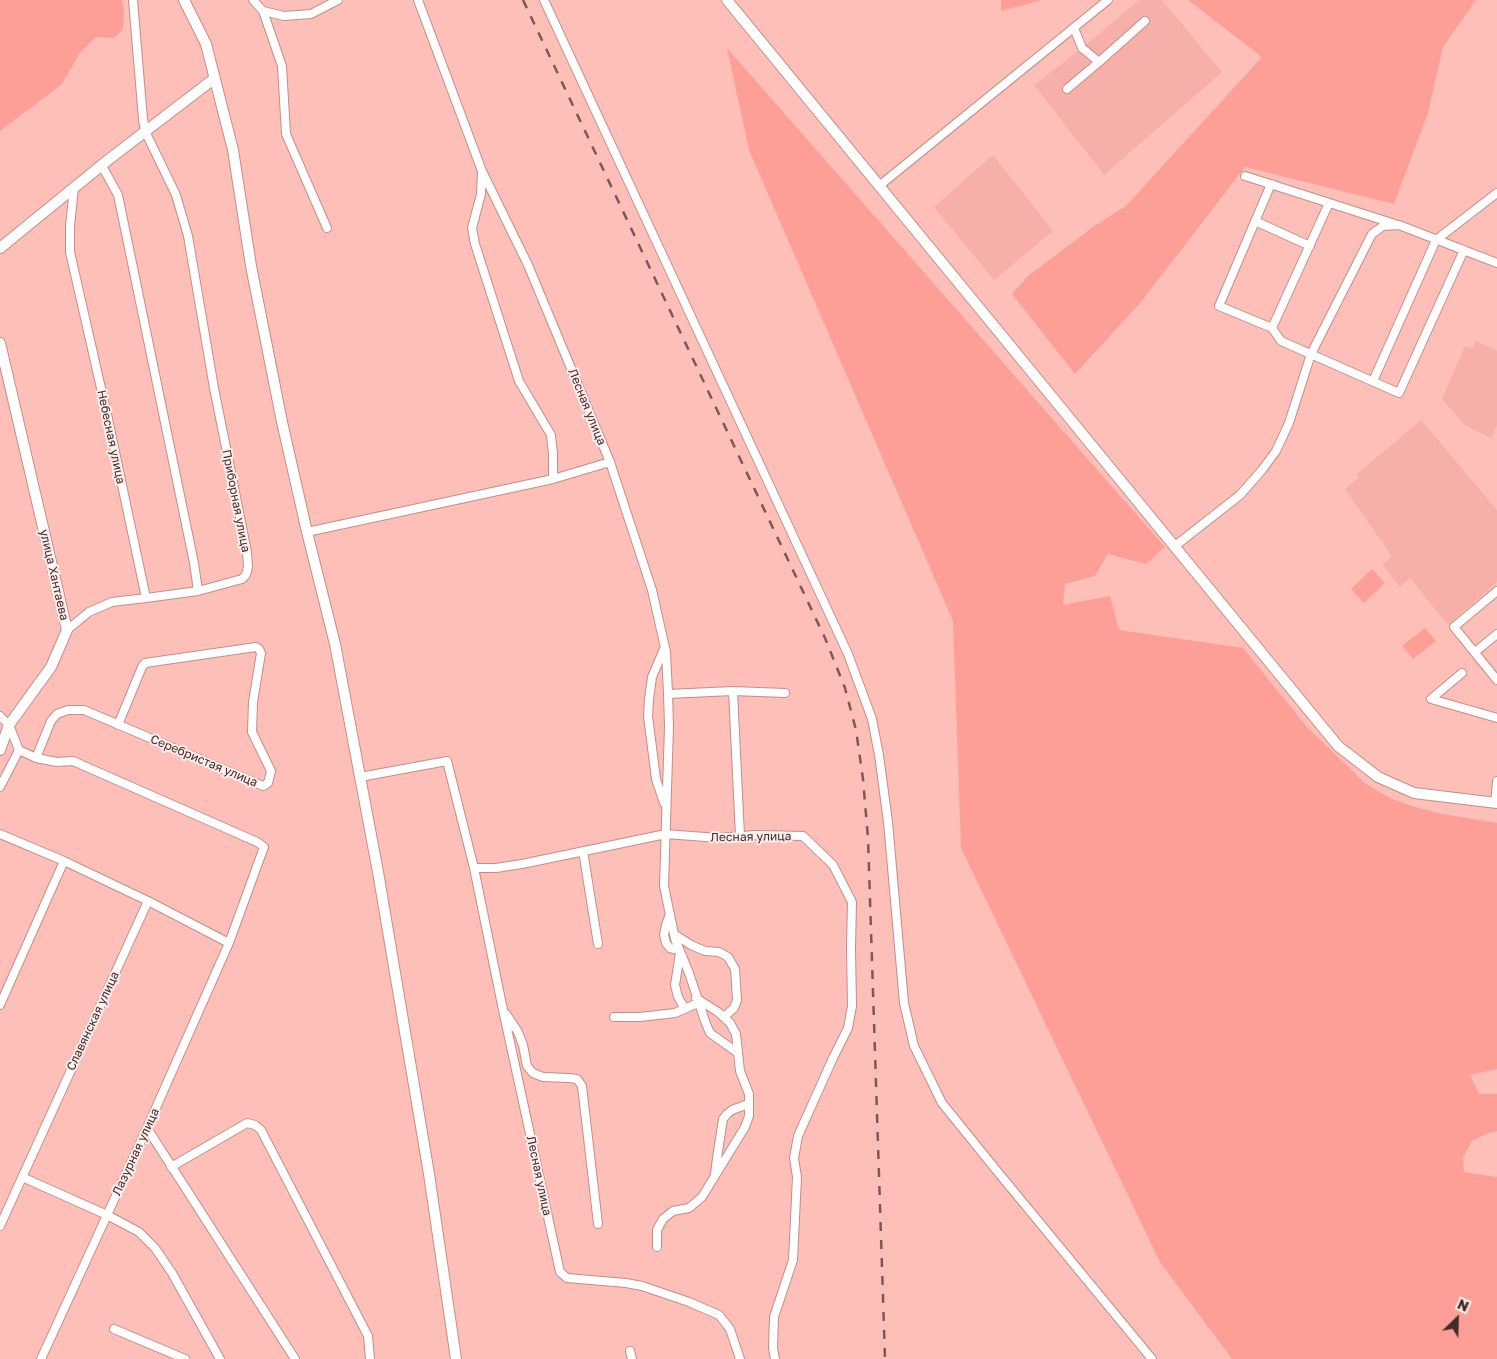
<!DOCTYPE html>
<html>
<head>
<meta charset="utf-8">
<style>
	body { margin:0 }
	#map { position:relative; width:1497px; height:1359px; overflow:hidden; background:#fdbfb8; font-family:"Golos Text",sans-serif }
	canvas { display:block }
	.north { position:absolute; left:1432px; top:1294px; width:50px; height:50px; -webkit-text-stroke:4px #fbeeec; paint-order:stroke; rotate:24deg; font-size:14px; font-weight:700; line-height:20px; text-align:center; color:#432b29 }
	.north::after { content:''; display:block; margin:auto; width:18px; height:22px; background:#432b29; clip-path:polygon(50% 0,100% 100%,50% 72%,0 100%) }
</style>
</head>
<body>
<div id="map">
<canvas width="1497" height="1359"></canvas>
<div class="north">N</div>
</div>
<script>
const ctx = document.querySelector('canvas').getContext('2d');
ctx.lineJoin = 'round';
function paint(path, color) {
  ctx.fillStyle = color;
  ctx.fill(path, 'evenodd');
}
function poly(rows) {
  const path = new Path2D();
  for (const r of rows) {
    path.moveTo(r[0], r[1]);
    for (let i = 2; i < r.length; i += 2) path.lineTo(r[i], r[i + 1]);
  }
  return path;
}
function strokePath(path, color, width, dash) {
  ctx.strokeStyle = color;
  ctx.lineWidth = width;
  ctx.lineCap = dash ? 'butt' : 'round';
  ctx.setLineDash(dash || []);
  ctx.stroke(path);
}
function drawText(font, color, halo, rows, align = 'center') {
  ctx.font = font + ' "Golos Text",sans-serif';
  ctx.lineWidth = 4;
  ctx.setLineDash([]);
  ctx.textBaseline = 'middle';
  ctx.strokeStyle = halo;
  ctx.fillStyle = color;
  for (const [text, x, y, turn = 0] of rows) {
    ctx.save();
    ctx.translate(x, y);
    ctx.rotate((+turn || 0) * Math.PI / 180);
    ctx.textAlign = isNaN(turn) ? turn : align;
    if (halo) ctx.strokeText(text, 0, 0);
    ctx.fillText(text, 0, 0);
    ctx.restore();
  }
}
const built = poly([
	[1139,0,1162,0,1222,72,1104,175,1034,85,1082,48],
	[993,155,1053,231,994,280,934,207],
	[1476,341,1497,351,1497,425,1491,438,1466,426,1442,399,1465,346,1472,349],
	[1421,420,1497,510,1497,582,1448,625,1410,578,1400,587,1382,565,1392,556,1345,489,1359,477,1357,474]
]);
const green = poly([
	[0,0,122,0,124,11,123,30,114,38,96,37,80,53,61,85,0,131],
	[1001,0,1042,0,1001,11],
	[1188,0,1476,0,1443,47,1428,113,1394,204,1245,167,1141,302,1075,374,1012,294,1028,276,1093,227,1126,206,1262,57],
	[727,48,1165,547,1146,564,1108,554,1095,576,1065,584,1063,605,1110,596,1119,630,1243,648,1307,727,1366,784,1392,799,1418,808,1442,814,1497,823,1497,1069,1470,1075,1479,1094,1497,1094,1497,1131,1486,1134,1472,1141,1463,1158,1464,1172,1497,1177,1497,1359,1232,1359,1160,1262,961,848,953,621,749,150],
	[1372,569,1385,583,1364,603,1351,589],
	[1425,628,1436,641,1413,659,1402,646]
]);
const minor = poly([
	[253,0,263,11,284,16,311,14,338,0],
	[418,0,482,171,528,265,610,462,652,590,666,652,668,694,669,726,664,886,675,939,689,973,706,1024,710,1033,738,1053],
	[544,0,848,654,872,719,879,755,888,822,904,1003,914,1046,942,1103,997,1171,1152,1359],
	[263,11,282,66,286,134,327,228],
	[1074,28,1082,48,1099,62,1145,21],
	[1067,89,1099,62],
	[102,166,118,195,194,563,198,591,242,579,246,575,248,567,247,552,214,388,188,236,176,195,145,131,143,119,133,0],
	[482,171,481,194,472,228,475,244,519,381,551,435,553,454,553,479],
	[1245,176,1395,224],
	[1271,184,1219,306,1272,328,1281,341,1399,393,1464,250],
	[879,186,1108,0],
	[1255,221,1310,246],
	[1272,328,1329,203],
	[1373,381,1436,240,1497,193],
	[307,532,553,479,610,462],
	[1175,546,1240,495,1262,470,1276,451,1289,423,1311,354,1372,234,1383,226,1399,225,1497,263],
	[1497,591,1454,627,1497,680],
	[146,598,198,591],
	[67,630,89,612,112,602,146,598,108,419,70,252,70,226,74,188],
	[664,649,652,677,649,699,648,716,656,779,664,803],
	[1475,652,1497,634],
	[1462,673,1431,699,1497,718],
	[733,691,740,836],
	[668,694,733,691,785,693],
	[0,716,9,725,19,750,0,787],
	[19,750,36,758,57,762,73,761,257,842,264,847,229,943],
	[36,758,51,721,57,714,68,710,84,710,263,786,268,783,271,771,252,732,253,702,261,653,259,649,256,647,145,663,142,667,118,725],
	[360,777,447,761,474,868,503,1010,560,1272,567,1278,626,1283,642,1286,689,1302,719,1315,730,1329,740,1359],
	[1495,803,1497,781],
	[0,834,64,861,0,1005],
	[583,851,598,944],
	[474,868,496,868,522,864,666,834,718,838,755,835,803,836,833,865,852,902,851,948,852,1006,848,1028,833,1058,798,1136,794,1158,797,1177,793,1260,774,1317,773,1348,775,1359],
	[670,914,666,925,664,935,666,943,670,948,679,950],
	[674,934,691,945,705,951,719,952,728,957,735,969,737,1000,734,1008,724,1017],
	[680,953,675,985,678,997,685,1009],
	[506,1014,518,1032,523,1045,527,1066,533,1073,543,1077,569,1078,577,1079,582,1086,598,1224],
	[614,1017,640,1017,675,1013,698,1003],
	[147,1128,295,1359],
	[171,1167,247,1123,255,1125,261,1130,368,1336,370,1359],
	[715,1174,717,1158,723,1119,727,1114,732,1110,748,1104],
	[22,1177,107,1215,139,1232,155,1248,172,1273,220,1359],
	[0,1226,148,901,64,861],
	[657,1247,657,1230,663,1219,673,1211,689,1208,702,1197,745,1127,749,1116,749,1094,740,1071,736,1034,730,1023,718,1012,696,998],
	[114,1329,185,1359],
	[630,1351,632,1359],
	[41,1359,147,1128,229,943,148,901]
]);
const tertiary = poly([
	[184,0,206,44,233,150,251,266,282,422,307,532,335,644,378,872,429,1174,456,1359],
	[727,0,1338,746,1378,777,1414,793,1497,803],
	[0,248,108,160,215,78],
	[0,343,67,630,51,667,9,725,0,750]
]);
const rail = poly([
	[523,0,825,638,845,688,856,730,863,779,868,838,885,1359]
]);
const streetNames = [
	["Лесная улица",587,407,68],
	["Небесная улица",111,437,78],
	["Приборная улица",236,501,79],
	["улица Хантаева",54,575,77],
	["Серебристая улица",204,761,23],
	["Лесная улица",751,837,-1],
	["Славянская улица",93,1021,-65],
	["Лазурная улица",136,1152,-65],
	["Лесная улица",539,1176,78]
];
paint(built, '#f6b0a9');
paint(green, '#fd9f96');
strokePath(minor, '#c78c86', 10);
strokePath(tertiary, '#c78c86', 12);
strokePath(minor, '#fff', 8);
strokePath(tertiary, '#fff', 10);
strokePath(rail, '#7d5955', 2.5, [9, 9]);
drawText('12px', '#432b29', '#fbeeec', streetNames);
</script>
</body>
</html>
